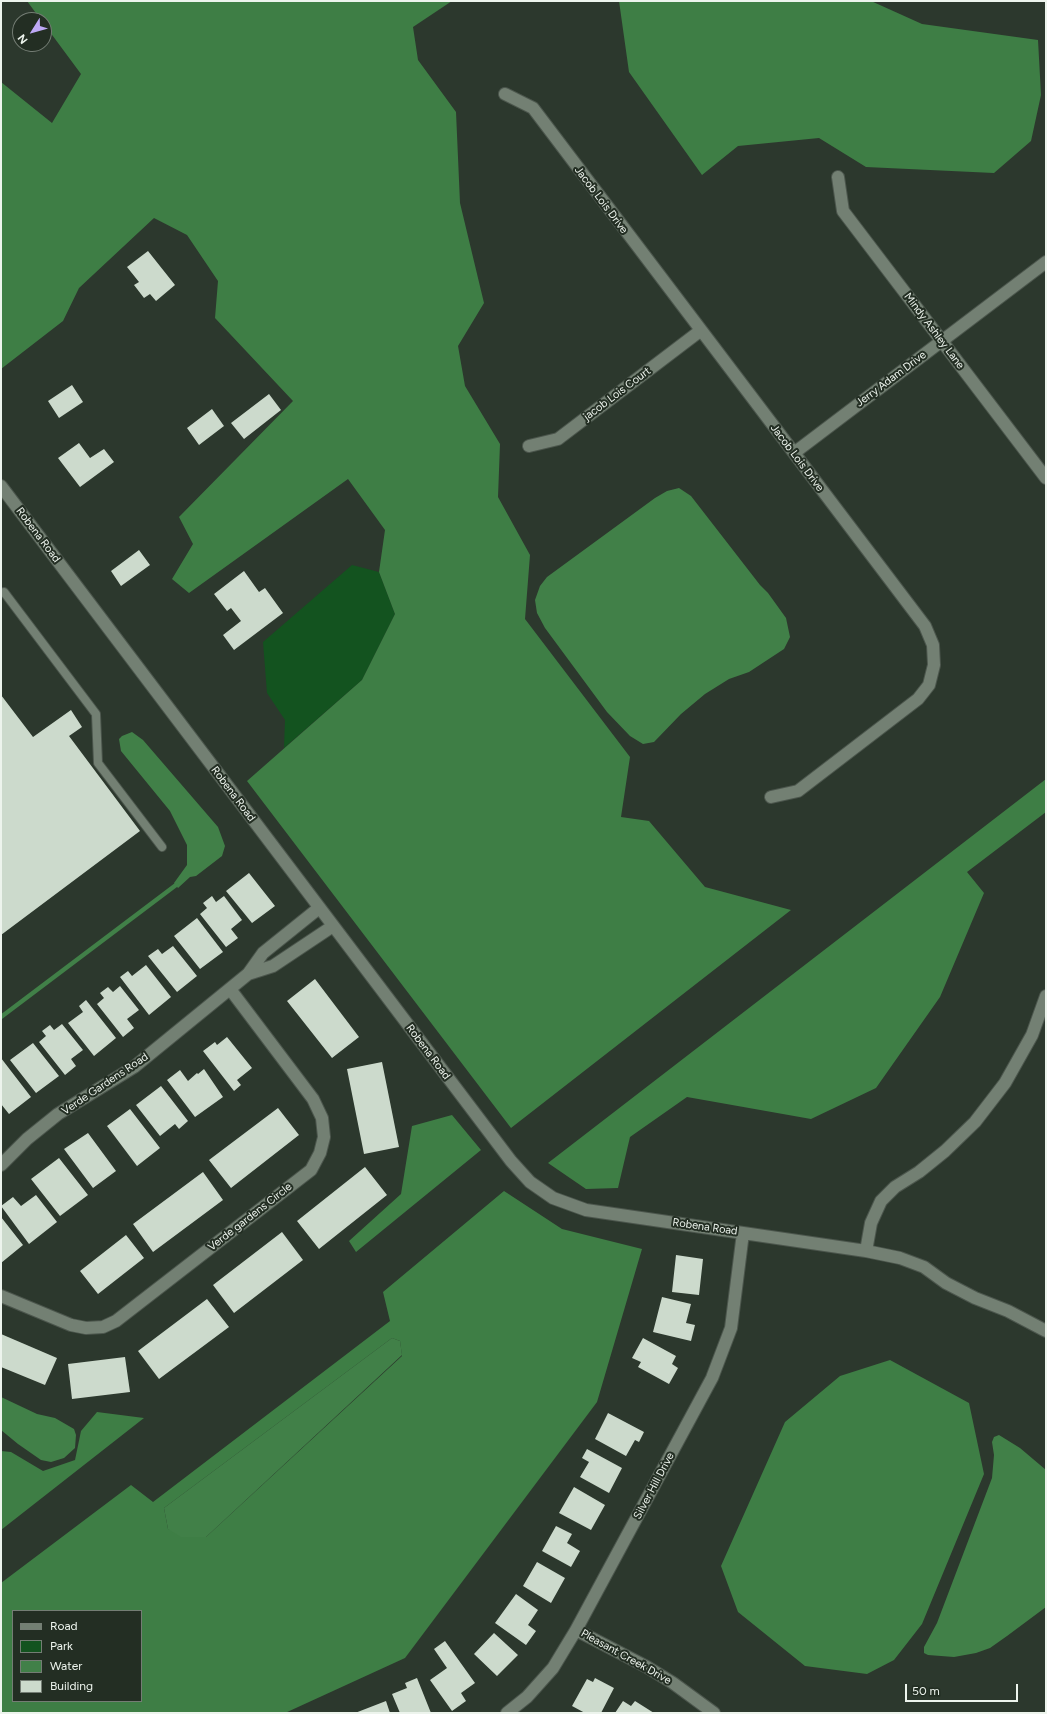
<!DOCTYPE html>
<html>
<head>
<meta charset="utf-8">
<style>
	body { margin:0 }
	#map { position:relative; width:1047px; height:1714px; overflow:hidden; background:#2c382d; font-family:Figtree,sans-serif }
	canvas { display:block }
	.frame { position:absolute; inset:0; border:2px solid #edf4ed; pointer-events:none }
	.legend { position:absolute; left:12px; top:1610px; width:130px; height:92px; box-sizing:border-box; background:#232e23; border:1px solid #747d74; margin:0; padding:5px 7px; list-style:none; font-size:12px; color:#edf4ed }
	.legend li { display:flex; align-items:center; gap:8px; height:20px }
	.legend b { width:20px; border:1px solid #747d74 }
	.north { position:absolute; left:12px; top:12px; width:40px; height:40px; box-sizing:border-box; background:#232e23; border:1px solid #747d74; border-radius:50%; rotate:233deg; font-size:11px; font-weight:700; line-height:16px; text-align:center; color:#edf4ed }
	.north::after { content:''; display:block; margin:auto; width:14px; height:18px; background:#bea9f5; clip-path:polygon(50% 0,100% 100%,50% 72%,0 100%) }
	.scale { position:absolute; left:905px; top:1684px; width:113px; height:18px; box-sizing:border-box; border:2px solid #edf4ed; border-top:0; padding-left:5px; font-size:12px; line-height:14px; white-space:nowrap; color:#edf4ed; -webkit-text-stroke:3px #232e23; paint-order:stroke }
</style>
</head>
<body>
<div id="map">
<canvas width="1047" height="1714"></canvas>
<div class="frame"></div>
<ul class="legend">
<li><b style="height:5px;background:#738073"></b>Road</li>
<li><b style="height:11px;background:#13531f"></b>Park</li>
<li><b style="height:11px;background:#418048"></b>Water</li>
<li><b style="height:11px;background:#ccdacc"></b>Building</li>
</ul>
<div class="north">N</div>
<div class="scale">50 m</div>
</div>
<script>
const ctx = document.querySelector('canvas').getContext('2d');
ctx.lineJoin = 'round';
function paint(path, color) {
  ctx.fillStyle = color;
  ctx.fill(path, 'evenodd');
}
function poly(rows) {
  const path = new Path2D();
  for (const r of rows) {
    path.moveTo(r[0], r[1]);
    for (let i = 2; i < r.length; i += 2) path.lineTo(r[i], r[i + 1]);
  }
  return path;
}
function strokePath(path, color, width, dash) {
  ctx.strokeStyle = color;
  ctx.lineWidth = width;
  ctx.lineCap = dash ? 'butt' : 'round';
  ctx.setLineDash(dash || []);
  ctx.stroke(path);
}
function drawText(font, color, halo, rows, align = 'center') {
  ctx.font = font + ' Figtree,sans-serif';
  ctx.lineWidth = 4;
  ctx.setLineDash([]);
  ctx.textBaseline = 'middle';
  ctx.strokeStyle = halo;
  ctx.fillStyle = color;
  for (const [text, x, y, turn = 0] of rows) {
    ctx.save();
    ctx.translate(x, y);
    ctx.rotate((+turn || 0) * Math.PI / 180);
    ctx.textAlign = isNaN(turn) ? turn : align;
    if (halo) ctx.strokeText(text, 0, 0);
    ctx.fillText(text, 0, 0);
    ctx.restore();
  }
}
const green = poly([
	[352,565,379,572,395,614,362,680,284,748,285,720,267,693,263,642]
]);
const forest = poly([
	[27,1,452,1,413,27,418,60,456,112,460,203,484,303,458,346,465,386,500,444,498,497,530,555,525,619,630,757,621,817,649,821,705,887,791,910,511,1128,247,781,362,680,395,614,379,572,385,530,348,479,189,593,172,579,193,544,179,517,293,401,215,318,218,281,187,235,154,218,79,288,63,321,1,369,1,82,52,123,81,74,44,24,44,20,41,20],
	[619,1,871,1,922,24,1038,40,1041,95,1031,141,994,173,866,167,819,138,738,146,702,175,629,72],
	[1046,779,1046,812,967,872,984,893,940,997,876,1088,811,1119,687,1097,630,1137,618,1188,586,1189,548,1163],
	[452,1115,481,1150,356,1252,349,1241,401,1194,412,1126],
	[504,1191,562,1229,642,1249,597,1402,405,1658,285,1713,1,1713,1,1583,131,1485,153,1502,390,1321,383,1292],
	[392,1338,400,1341,402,1356,206,1537,168,1529,164,1508],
	[13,1611,141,1611,141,1701,13,1701],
	[890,1360,969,1403,984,1474,922,1624,894,1660,867,1674,805,1666,738,1612,721,1566,785,1422,840,1376],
	[97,1412,144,1418,1,1530,1,1451,11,1452,43,1471,75,1460,81,1431]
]);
const water = poly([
	[679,488,691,496,760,585,768,593,786,618,790,637,784,649,749,672,729,679,705,694,681,714,654,742,643,744,630,736,607,712,545,628,537,613,535,600,540,586,547,577,655,498,667,491],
	[132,732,143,740,218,827,225,846,222,856,196,876,190,877,178,888,174,883,187,865,187,845,170,811,121,751,119,739,122,736],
	[392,1338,400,1341,402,1355,206,1537,181,1537,168,1529,164,1508],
	[1,1397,37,1414,55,1418,74,1429,76,1435,75,1448,64,1458,51,1462,41,1460,18,1444,1,1430],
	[999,1435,1020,1448,1046,1470,1046,1607,1007,1636,990,1648,976,1653,954,1657,928,1655,924,1653,924,1647,937,1623,992,1478,994,1455,992,1442,994,1437]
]);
const stream = poly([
	[1,1017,176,885]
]);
const building = poly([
	[148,251,175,285,156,301,150,294,144,298,134,285,139,282,127,267],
	[72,385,83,402,59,418,48,401],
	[269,394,281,410,244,439,231,423],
	[212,409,224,426,199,445,187,428],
	[79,443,90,458,104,449,114,462,80,487,58,458],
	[139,550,150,565,121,586,111,571],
	[244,571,259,592,265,588,283,613,234,650,223,635,241,621,231,608,227,611,214,594],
	[1,695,33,737,71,710,82,727,69,736,140,831,1,935],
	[249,873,275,906,252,923,226,891],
	[212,896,216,902,224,896,242,920,231,929,238,938,226,947,200,914,207,908,203,903],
	[197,918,223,952,200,969,174,936],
	[173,946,197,976,177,992,148,956,158,949,162,954],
	[146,965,171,997,149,1015,120,977,128,971,132,976],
	[315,979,359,1037,332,1058,287,1001],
	[120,986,139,1010,127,1019,134,1028,123,1037,97,1004,104,998,100,993,108,987,113,992],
	[86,1000,116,1038,94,1056,68,1023,83,1012,79,1006],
	[62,1024,83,1050,71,1059,76,1066,65,1075,39,1042,46,1036,42,1031,50,1025,54,1030],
	[227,1037,252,1068,237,1080,241,1085,234,1091,203,1051,215,1042,217,1045],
	[33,1043,59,1076,36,1093,10,1060],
	[1,1058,31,1097,9,1114,1,1104],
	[382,1062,399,1147,364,1154,347,1069],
	[204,1069,223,1097,195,1117,167,1080,180,1070,188,1081,197,1073,198,1074],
	[161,1086,188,1121,179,1129,175,1124,160,1136,136,1105],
	[278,1108,299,1135,231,1188,209,1160],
	[130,1109,160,1148,137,1166,107,1126],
	[88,1133,116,1171,93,1188,64,1149],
	[59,1158,88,1195,60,1216,31,1179],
	[365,1167,387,1195,319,1249,297,1221],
	[203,1172,223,1200,153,1252,133,1224],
	[36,1195,57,1222,29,1244,1,1206,13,1197,21,1206],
	[1,1217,23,1245,1,1263],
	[282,1232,303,1260,234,1313,213,1285],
	[126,1235,144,1258,98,1294,80,1271],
	[676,1255,703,1259,699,1295,672,1292],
	[662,1297,691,1304,686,1323,695,1325,691,1341,653,1332],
	[207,1299,229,1327,159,1379,138,1351],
	[1,1334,57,1358,45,1385,1,1367],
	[643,1338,676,1356,672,1364,678,1368,669,1384,638,1367,641,1362,632,1358],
	[125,1357,130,1392,72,1399,68,1364],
	[608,1413,644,1432,639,1442,635,1440,626,1456,595,1439],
	[587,1449,622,1468,609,1493,580,1477,589,1462,582,1458],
	[574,1487,605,1505,591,1530,559,1513],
	[556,1526,572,1534,567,1543,580,1551,571,1567,542,1551],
	[537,1562,565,1578,551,1603,523,1586],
	[516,1594,538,1610,528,1625,536,1631,526,1645,495,1623],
	[494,1633,518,1655,497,1676,474,1654],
	[445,1641,475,1683,461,1693,466,1701,452,1711,430,1680,447,1668,434,1649],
	[417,1678,431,1713,400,1713,392,1694,407,1688,405,1683],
	[595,1678,614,1688,601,1713,585,1713,572,1706,587,1679,593,1682],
	[386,1701,390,1713,355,1713],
	[623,1701,631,1706,635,1701,654,1713,615,1713]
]);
const lane = poly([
	[1,593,4,592,96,714,98,763,162,847]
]);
const street = poly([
	[505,94,533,108,925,626,933,645,934,665,929,685,918,699,798,791,771,797],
	[838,177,843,211,1046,478],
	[529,446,558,439,700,331],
	[794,453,1046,262],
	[1,486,511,1161,530,1182,553,1198,586,1210,866,1251,900,1258,924,1267,946,1283,975,1298,1008,1311,1046,1331],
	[248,974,273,966,333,926],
	[1,1165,27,1139,58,1114,134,1067,248,974,263,953,319,908],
	[866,1251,871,1223,881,1201,895,1187,919,1172,945,1151,975,1122,1005,1083,1032,1035,1046,996],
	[1,1296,71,1325,86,1328,103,1327,116,1321,311,1170,320,1153,324,1137,322,1118,313,1099,230,989],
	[576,1630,647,1667,673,1683,714,1713],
	[507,1713,527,1697,553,1668,576,1630,712,1378,731,1328,743,1233]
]);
const streetNames = [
	["Jacob Lois Drive",601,200,53],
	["Mindy Ashley Lane",934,331,53],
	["Jerry Adam Drive",891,379,-37],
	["jacob Lois Court",617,394,-37],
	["Jacob Lois Drive",797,458,53],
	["Robena Road",38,535,53],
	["Robena Road",233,794,53],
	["Robena Road",428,1052,53],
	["Verde Gardens Road",105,1084,-34],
	["Verde gardens Circle",250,1217,-38],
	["Robena Road",705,1227,8],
	["Silver Hill Drive",654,1486,-62],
	["Pleasant Creek Drive",626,1657,29]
];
paint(green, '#13531f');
paint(forest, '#3e7e45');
paint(water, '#418048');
strokePath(stream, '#418048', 4.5);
paint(building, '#ccdacc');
strokePath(lane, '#4c564d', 10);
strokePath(street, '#4c564d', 14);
strokePath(lane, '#738073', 8);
strokePath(street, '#738073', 12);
drawText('11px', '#edf4ed', '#232e23', streetNames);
</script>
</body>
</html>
